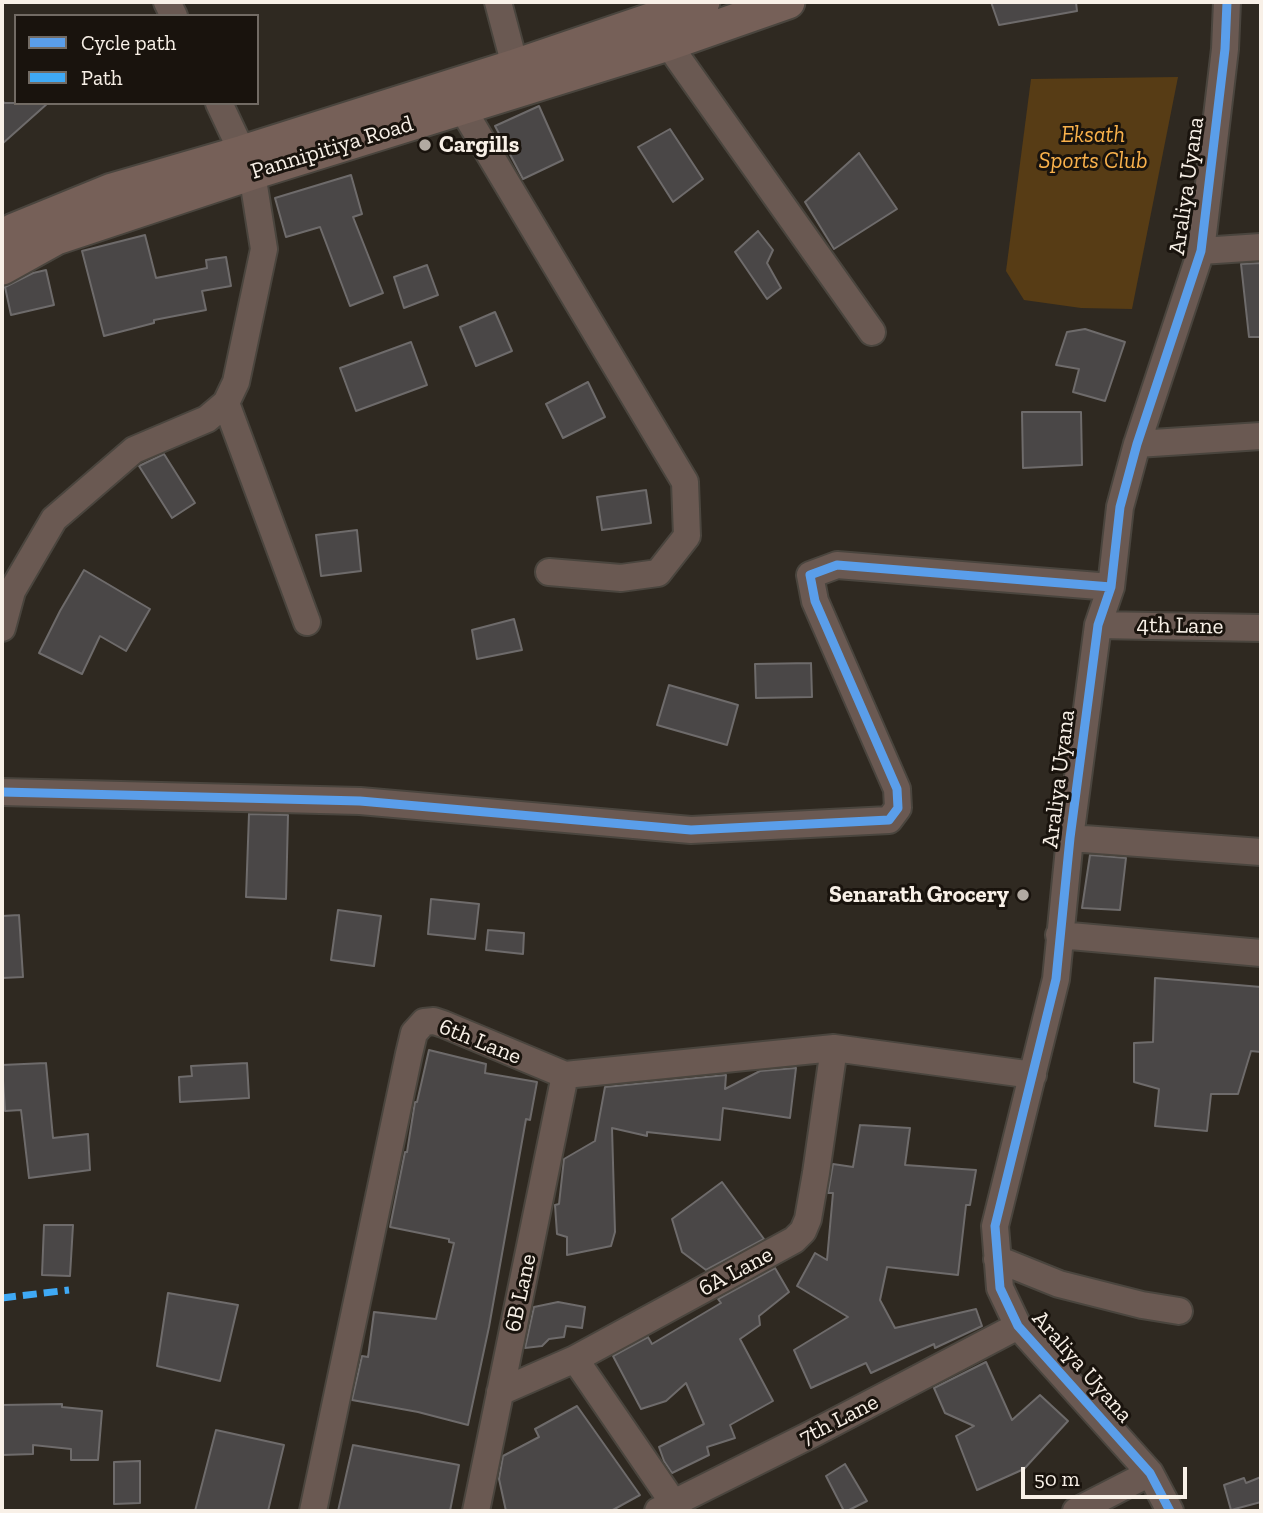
<!DOCTYPE html>
<html>
<head>
<meta charset="utf-8">
<style>
	body { margin:0 }
	#map { position:relative; width:1263px; height:1513px; overflow:hidden; background:#2f2921; font-family:"Zilla Slab",serif }
	canvas { display:block }
	.frame { position:absolute; inset:0; border:4px solid #f8f0e7; pointer-events:none }
	.legend { position:absolute; left:14px; top:14px; width:245px; height:91px; box-sizing:border-box; background:#19130d; border:2px solid #726b64; margin:0; padding:9px 12px; list-style:none; font-size:21px; color:#f8f0e7 }
	.legend li { display:flex; align-items:center; gap:14px; height:35px }
	.legend b { width:35px; border:2px solid #726b64 }
	.scale { position:absolute; left:1021px; top:1467px; width:166px; height:32px; box-sizing:border-box; border:4px solid #f8f0e7; border-top:0; padding-left:9px; font-size:21px; line-height:24px; white-space:nowrap; color:#f8f0e7; -webkit-text-stroke:5px #19130d; paint-order:stroke }
</style>
</head>
<body>
<div id="map">
<canvas width="1263" height="1513"></canvas>
<div class="frame"></div>
<ul class="legend">
<li><b style="height:9px;background:#5a9eea"></b>Cycle path</li>
<li><b style="height:9px;background:#3fa9f5"></b>Path</li>
</ul>
<div class="scale">50 m</div>
</div>
<script>
const ctx = document.querySelector('canvas').getContext('2d');
ctx.lineJoin = 'round';
function paint(path, color) {
  ctx.fillStyle = color;
  ctx.fill(path, 'evenodd');
}
function poly(rows) {
  const path = new Path2D();
  for (const r of rows) {
    path.moveTo(r[0], r[1]);
    for (let i = 2; i < r.length; i += 2) path.lineTo(r[i], r[i + 1]);
  }
  return path;
}
function strokePath(path, color, width, dash) {
  ctx.strokeStyle = color;
  ctx.lineWidth = width;
  ctx.lineCap = dash ? 'butt' : 'round';
  ctx.setLineDash(dash || []);
  ctx.stroke(path);
}
function drawText(font, color, halo, rows, align = 'center') {
  ctx.font = font + ' "Zilla Slab",serif';
  ctx.lineWidth = 6;
  ctx.setLineDash([]);
  ctx.textBaseline = 'middle';
  ctx.strokeStyle = halo;
  ctx.fillStyle = color;
  for (const [text, x, y, turn = 0] of rows) {
    ctx.save();
    ctx.translate(x, y);
    ctx.rotate((+turn || 0) * Math.PI / 180);
    ctx.textAlign = isNaN(turn) ? turn : align;
    if (halo) ctx.strokeText(text, 0, 0);
    ctx.fillText(text, 0, 0);
    ctx.restore();
  }
}
const green = poly([
	[1178,77,1132,309,1081,308,1024,300,1006,271,1031,79]
]);
const building = poly([
	[991,2,1076,2,1077,11,999,25,991,2],
	[2,99,4,103,48,103,2,144,2,99],
	[539,106,563,160,523,179,495,126,539,106],
	[670,129,703,179,673,202,638,147,670,129],
	[859,153,897,209,834,249,805,202,859,153],
	[351,175,362,214,353,217,383,293,350,306,320,227,286,237,275,198,351,175],
	[758,231,773,250,767,263,781,288,767,299,735,252,758,231],
	[145,235,156,278,207,268,206,260,226,257,231,286,202,291,206,310,154,320,154,323,104,336,82,251,145,235],
	[1261,263,1261,337,1249,337,1241,264,1261,263],
	[427,265,438,295,404,308,394,277,427,265],
	[46,270,54,305,11,315,5,287,33,273,46,270],
	[495,312,512,351,476,366,460,327,495,312],
	[1085,329,1125,342,1105,401,1073,392,1079,369,1056,365,1067,332,1085,329],
	[411,342,427,385,356,411,340,368,411,342],
	[588,382,605,417,563,438,546,404,588,382],
	[1022,412,1081,412,1082,465,1023,468,1022,412],
	[164,454,195,503,172,518,139,466,164,454],
	[646,490,651,523,602,530,597,497,646,490],
	[357,530,361,571,321,576,316,535,357,530],
	[84,570,150,609,126,651,100,636,82,674,39,653,60,611,84,570],
	[514,619,522,650,477,659,472,630,514,619],
	[811,663,812,697,756,698,755,664,811,663],
	[669,685,738,705,727,745,657,725,669,685],
	[249,814,288,815,286,899,246,897,249,814],
	[1090,855,1126,858,1120,910,1082,908,1090,855],
	[431,899,479,904,475,939,428,934,431,899],
	[338,910,381,916,374,966,331,960,338,910],
	[19,915,23,977,2,978,2,916,19,915],
	[488,930,524,933,523,954,486,950,488,930],
	[1155,978,1261,987,1261,1052,1251,1051,1238,1094,1211,1094,1207,1131,1155,1126,1159,1089,1134,1082,1134,1043,1153,1042,1155,978],
	[429,1050,486,1064,485,1073,537,1082,530,1120,526,1119,489,1327,468,1425,418,1412,352,1400,362,1356,368,1357,374,1312,436,1319,454,1243,449,1242,449,1239,390,1227,405,1152,407,1152,415,1102,417,1102,429,1050],
	[46,1063,53,1138,88,1134,90,1170,29,1178,21,1110,5,1111,2,1065,46,1063],
	[247,1063,249,1098,180,1102,179,1077,192,1076,191,1066,247,1063],
	[796,1068,790,1118,723,1108,720,1140,647,1132,647,1136,612,1128,615,1232,611,1246,567,1255,567,1237,557,1234,555,1205,559,1204,564,1159,595,1141,605,1087,726,1075,725,1089,760,1071,796,1068],
	[860,1125,910,1128,905,1165,976,1170,970,1205,966,1205,958,1275,887,1267,880,1300,895,1328,976,1309,982,1326,935,1348,934,1344,871,1373,866,1363,811,1388,794,1350,848,1317,797,1286,815,1253,827,1260,833,1193,828,1193,833,1164,853,1167,860,1125],
	[722,1182,764,1239,706,1270,682,1252,672,1219,722,1182],
	[44,1225,73,1225,70,1276,42,1275,44,1225],
	[775,1268,789,1292,759,1316,760,1325,740,1339,773,1401,730,1425,735,1438,707,1447,709,1455,672,1473,664,1461,659,1447,704,1424,686,1383,666,1401,641,1409,613,1356,648,1337,652,1344,721,1303,718,1299,775,1268],
	[168,1293,238,1305,220,1381,157,1366,168,1293],
	[558,1302,585,1307,582,1328,566,1326,564,1337,549,1339,542,1346,525,1348,534,1307,558,1302],
	[986,1362,1012,1420,1040,1395,1068,1421,1024,1469,977,1490,956,1436,974,1426,945,1413,934,1388,986,1362],
	[62,1404,62,1407,102,1411,98,1460,71,1460,71,1449,33,1445,33,1454,2,1455,2,1405,62,1404],
	[577,1406,640,1495,611,1511,506,1511,499,1479,503,1456,539,1437,535,1429,577,1406],
	[216,1430,284,1445,268,1511,195,1511,216,1430],
	[353,1445,459,1465,450,1511,338,1511,353,1445],
	[140,1461,140,1503,114,1504,114,1462,140,1461],
	[845,1464,867,1501,847,1511,844,1511,826,1476,845,1464],
	[1261,1477,1261,1502,1231,1510,1224,1485,1244,1478,1246,1483,1261,1477]
]);
const minor = poly([
	[167,2,174,16],
	[498,2,515,66],
	[668,44,872,332],
	[462,108,685,482,687,536,658,573,621,578,549,572],
	[1201,251,1261,247],
	[226,403,307,622],
	[1137,444,1261,436],
	[1098,625,1261,628],
	[2,628,12,591,54,519,134,450,207,419,226,403,236,382,264,249,252,173,219,103],
	[2,792,360,801,691,830,889,820,898,808,897,789,815,601,810,575,837,565,1111,587],
	[1070,838,1261,852],
	[1059,935,1261,953],
	[997,1259,1059,1284,1142,1305,1179,1311],
	[575,1359,679,1511],
	[500,1392,575,1359,794,1240,803,1231,808,1219,816,1173,834,1048],
	[313,1511,409,1054,414,1033,424,1022,434,1021,443,1024,565,1075,834,1048,1033,1075],
	[476,1511,565,1075],
	[658,1511,812,1434,1018,1326],
	[1076,1511,1150,1473],
	[1170,1511,1150,1473,1018,1326,1000,1288,995,1226,1056,979,1070,838,1098,625,1111,587,1120,507,1137,444,1201,251,1225,49,1227,2]
]);
const major = poly([
	[2,237,14,230,112,190,243,152,515,66,703,2],
	[2,268,56,238,252,173,668,44,788,2]
]);
const quiet = poly([
	[2,1298,69,1290]
]);
const cycleway = poly([
	[2,792,360,801,691,830,889,820,898,808,897,789,815,601,810,575,837,565,1111,587],
	[1170,1511,1150,1473,1018,1326,1000,1288,995,1226,1056,979,1070,838,1098,625,1111,587,1120,507,1137,444,1201,251,1225,49,1227,2]
]);
const markers = [
	[425,145,7,"#b2aaa2"],
	[1023,895,7,"#b2aaa2"]
];
const parkNames = [
	["Eksath",1093,135],
	["Sports Club",1093,161]
];
const poiNames = [
	["Cargills",439,145],
	["Senarath Grocery",1009,895,"right"]
];
const streetNames = [
	["Pannipitiya Road",332,148,-17],
	["Araliya Uyana",1187,186,-82],
	["4th Lane",1180,626,1],
	["Araliya Uyana",1059,779,-83],
	["6th Lane",480,1042,22],
	["6A Lane",736,1272,-28],
	["6B Lane",521,1293,-78],
	["Araliya Uyana",1082,1367,49],
	["7th Lane",839,1420,-27]
];
paint(green, '#573c15');
paint(building, '#4a4747');
strokePath(building, '#6e6b6b', 2);
strokePath(minor, '#4a453e', 30);
strokePath(major, '#4a453e', 37);
strokePath(minor, '#6a5952', 26);
strokePath(major, '#766058', 33);
strokePath(quiet, '#3fa9f5', 7, [14, 7]);
strokePath(cycleway, '#5a9eea', 9);
for (const [x, y, r, color] of markers) {
  const dot = new Path2D();
  dot.arc(x, y, r, 0, 2 * Math.PI);
  ctx.fillStyle = color;
  ctx.fill(dot);
  strokePath(dot, '#19130d', 2.5);
}
drawText('italic 23px', '#f9b14b', '#19130d', parkNames);
drawText('bold 23px', '#f8f0e7', '#19130d', poiNames, 'left');
drawText('23px', '#f8f0e7', '#19130d', streetNames);
</script>
</body>
</html>
